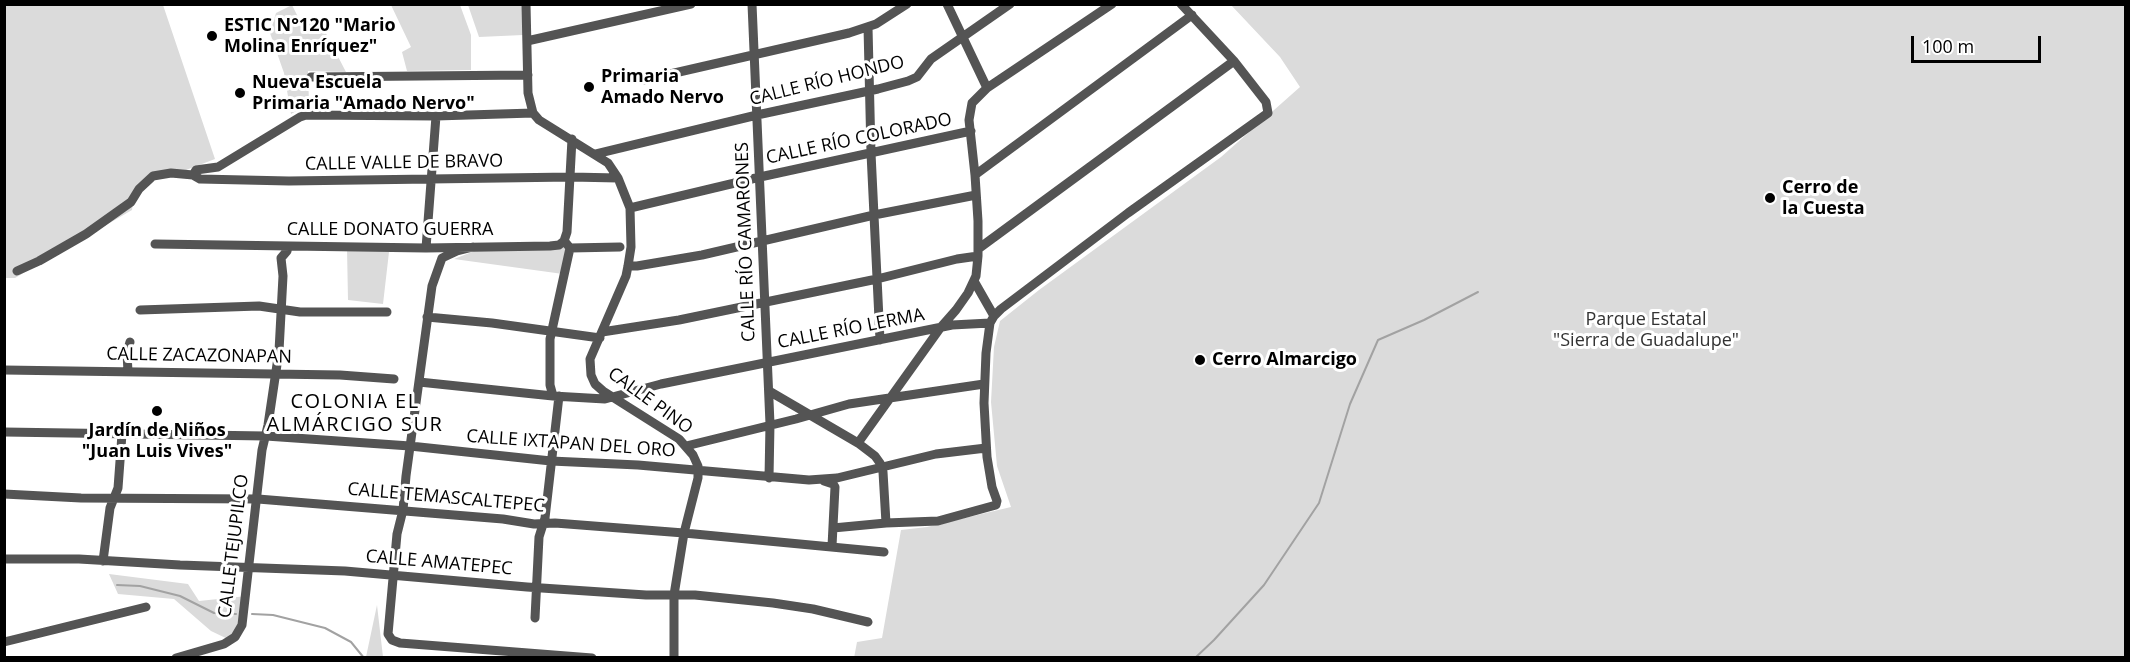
<!DOCTYPE html>
<html>
<head>
<meta charset="utf-8">
<style>
  body { margin:0 }
  #map { position:relative; width:2130px; height:662px; overflow:hidden; background:#fff; font-family:"Open Sans",sans-serif }
  canvas { display:block }
  .frame { position:absolute; inset:0; border:6px solid #000; pointer-events:none }
  .scale { position:absolute; left:1911px; top:36px; width:130px; height:27px; box-sizing:border-box; border:3px solid #000; border-top:0; padding-left:8px; font-size:18px; line-height:21px; white-space:nowrap; color:#000; -webkit-text-stroke:4px #fff; paint-order:stroke }
</style>
</head>
<body>
<div id="map">
<canvas width="2130" height="662"></canvas>
<div class="frame"></div>
<div class="scale">100 m</div>
</div>
<script>
const c = document.querySelector('canvas').getContext('2d');
c.lineJoin = 'round';
function paint(path, color) { c.fillStyle = color; c.fill(path, 'evenodd'); }
const toPath = rows => new Path2D(rows.map(r => 'M' + r).join(''));
function strokePath(path, color, width, dash) { c.strokeStyle = color; c.lineWidth = width; c.lineCap = dash ? 'butt' : 'round'; c.setLineDash(dash || []); c.stroke(path); }
function label(font, color, halo, rows, align = 'center') {
  c.font = font + ' "Open Sans",sans-serif'; c.lineWidth = 6; c.setLineDash([]); c.textBaseline = 'middle'; c.strokeStyle = halo; c.fillStyle = color; for (const [text, x, y, turn = 0] of rows) {
    c.save(); c.translate(x, y); c.rotate((+turn || 0) * Math.PI / 180); c.textAlign = isNaN(turn) ? turn : align; if (halo) c.strokeText(text, 0, 0); c.fillText(text, 0, 0); c.restore();
  }
}
const green = toPath([
  [5,5,163,5,215,159,178,173,154,173,134,196,132,210,15,278,5,278],
  [292,5,301,23,317,16,346,72,308,71,309,104,291,114,284,73,270,33,276,13],
  [391,5,460,5,471,35,471,70,407,71,402,52,411,47],
  [468,5,522,5,523,35,479,37],
  [1231,5,2125,5,2125,657,854,658,857,642,882,638,901,530,927,527,1011,507,997,466,991,402,994,347,1000,321,1039,290,1221,157,1300,87,1280,57],
  [573,245,563,274,454,259,482,248],
  [347,248,389,252,383,304,348,300],
  [109,574,188,584,199,601,247,596,240,623,232,641,211,631,174,599,118,594],
  [377,605,383,657,366,657]
]);
const stream = toPath([
  [117,585,140,586,180,596,214,613,236,614],
  [252,614,273,615,325,628,351,642,364,658],
  [1195,658,1214,640,1264,585,1319,503,1350,404,1378,340,1424,320,1478,292]
]);
const minor = toPath([
  [526,4,528,93,533,113,539,120,608,163,618,178,630,208,631,247,628,266,626,276,590,359,591,375,595,384,603,391,679,439,693,455,698,466,698,478,684,533,674,595,674,658],
  [752,4,770,424,769,478],
  [947,4,987,88],
  [868,27,871,153,880,340],
  [527,41,691,4],
  [311,77,528,75],
  [644,80,849,33,876,24,907,4],
  [595,154,757,115,878,89,908,81,917,77,931,59,1010,4],
  [193,175,200,179,289,181,571,177,618,178],
  [975,175,1192,15],
  [630,208,760,177,971,131],
  [564,241,567,232,572,139],
  [566,243,570,248,620,247],
  [155,244,426,248,550,246,559,245,564,241],
  [473,247,457,251,442,258,432,286,406,476,403,510,397,534,388,634,392,640,400,643,592,658],
  [426,248,436,116],
  [978,249,1234,61],
  [628,266,637,266,702,255,874,215,976,195],
  [17,271,39,261,86,234,131,202,139,189,153,176,171,173,193,175,196,170,218,167,300,117,306,115,436,116,533,113],
  [974,281,994,316],
  [140,310,259,306,300,312,387,312],
  [427,317,492,323,600,338],
  [602,332,679,320,877,279,957,259,978,256],
  [4,370,340,375,394,379],
  [128,372,127,353,130,342],
  [419,382,553,396,605,399,661,384,952,325,990,323],
  [769,391,858,443,875,456,880,463,883,472,886,523],
  [553,396,550,385,550,339,570,248],
  [4,432,266,436,410,446,551,461,638,465,809,480,837,478,936,454,986,448],
  [858,443,941,327,956,310,968,293,976,276,978,256,978,221,975,175,969,120,972,103,987,88,1112,4],
  [686,446,796,419,849,404,984,384],
  [824,481,833,484,835,487,832,546],
  [4,494,81,498,258,499,503,519,534,524,555,523,684,533,884,552],
  [833,528,886,523,938,521,996,505,997,501,992,487,987,457,984,403,986,353,990,323,994,316,1001,309,1128,213,1268,113,1266,102,1234,61,1181,4],
  [4,559,79,559,180,565,345,571,527,587,646,595,695,595,773,603,813,609,868,622],
  [103,561,110,508,118,488,122,434],
  [535,618,539,537,545,518,559,396],
  [4,642,146,607],
  [176,658,224,644,235,637,242,625,262,450,268,425,279,351,283,276,281,258,287,251,288,246]
]);
const markers = [
  [212,36,6,"#000"],
  [589,87,6,"#000"],
  [240,93,6,"#000"],
  [1770,198,6,"#000"],
  [1200,360,6,"#000"],
  [157,411,6,"#000"]
];
const poiNames = [
  ["ESTIC N°120 \"Mario",224,26],
  ["Molina Enríquez\"",224,47],
  ["Primaria",601,77],
  ["Amado Nervo",601,98],
  ["Nueva Escuela",252,83],
  ["Primaria \"Amado Nervo\"",252,104],
  ["Cerro de",1782,188],
  ["la Cuesta",1782,209],
  ["Cerro Almarcigo",1212,360],
  ["Jardín de Niños",157,431,"center"],
  ["\"Juan Luis Vives\"",157,452,"center"]
];
const streetNames = [
  ["CALLE RÍO HONDO",827,81,-14],
  ["CALLE RÍO COLORADO",859,139,-12],
  ["CALLE VALLE DE BRAVO",404,163,-1],
  ["CALLE DONATO GUERRA",390,230],
  ["CALLE RÍO CAMARONES",746,242,-92],
  ["CALLE RÍO LERMA",851,329,-11],
  ["CALLE ZACAZONAPAN",199,356,1],
  ["CALLE PINO",650,401,36],
  ["CALLE IXTAPAN DEL ORO",571,444,4],
  ["CALLE TEMASCALTEPEC",446,498,5],
  ["CALLE TEJUPILCO",234,546,-83],
  ["CALLE AMATEPEC",439,563,5]
];
const parkNames = [
  ["Parque Estatal",1646,320],
  ["\"Sierra de Guadalupe\"",1646,341]
];
const neighbourhoodNames = [
  ["COLONIA EL",355,402],
  ["ALMÁRCIGO SUR",355,425]
];
paint(green, '#dbdbdb');
strokePath(stream, '#a2a2a2', 2);
strokePath(minor, '#545454', 9);
for (const [x, y, r, color] of markers) { const dot = new Path2D(); dot.arc(x, y, r, 0, 2 * Math.PI); c.fillStyle = color; c.fill(dot); strokePath(dot, '#fff', 2); }
label('bold 18px', '#000', '#fff', poiNames, 'left');
label('18px', '#000', '#fff', streetNames);
label('18px', '#323232', '#fff', parkNames);
c.letterSpacing = '1.5px';
label('20px', '#000', '#fff', neighbourhoodNames);
c.letterSpacing = '0px';
</script>
</body>
</html>
